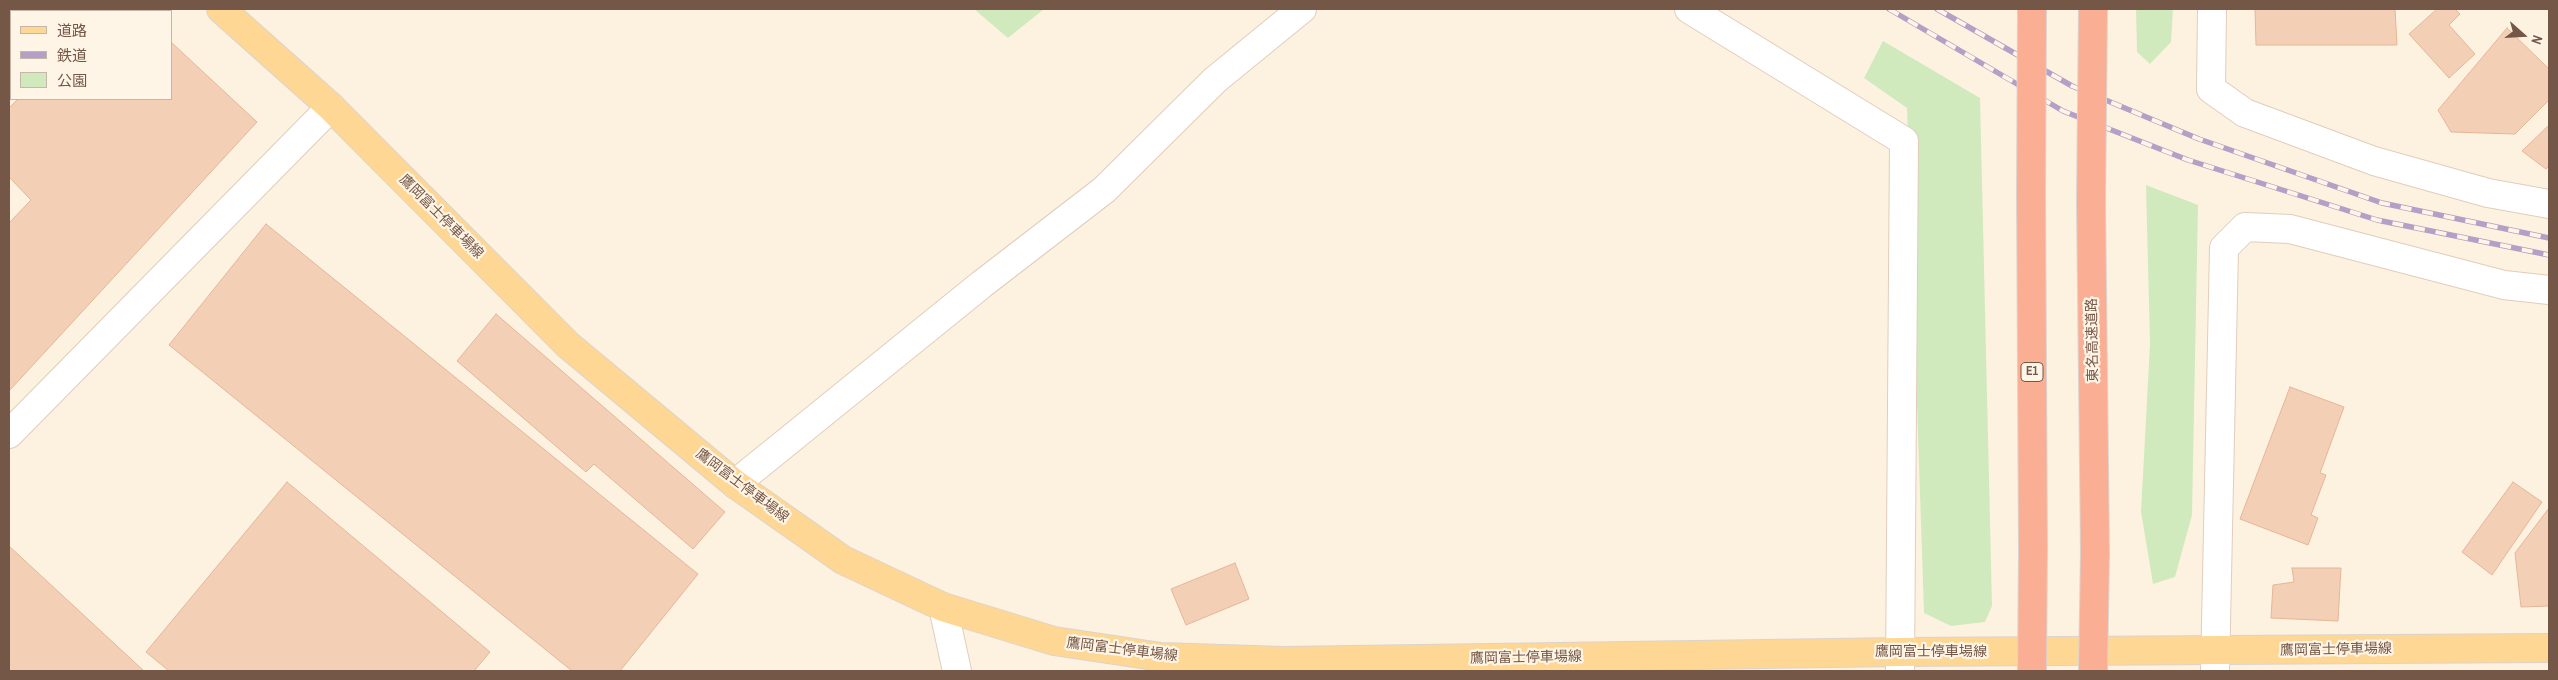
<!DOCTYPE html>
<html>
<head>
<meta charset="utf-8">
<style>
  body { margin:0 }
  #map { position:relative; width:2558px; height:680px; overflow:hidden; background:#fdf2e0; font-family:"Archivo Narrow","Noto Sans JP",sans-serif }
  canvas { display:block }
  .frame { position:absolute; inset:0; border:10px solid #745746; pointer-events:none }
  .legend { position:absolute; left:10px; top:10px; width:162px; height:90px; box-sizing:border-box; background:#fff5e7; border:1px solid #c7b6a7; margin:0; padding:6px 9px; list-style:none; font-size:15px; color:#745746 }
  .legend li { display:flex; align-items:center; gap:10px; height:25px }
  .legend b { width:25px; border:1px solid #c7b6a7 }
  .north { position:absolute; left:2498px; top:10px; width:50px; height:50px; -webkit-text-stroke:4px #fff5e7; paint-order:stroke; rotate:109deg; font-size:14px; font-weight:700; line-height:20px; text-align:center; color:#745746 }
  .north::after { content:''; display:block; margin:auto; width:18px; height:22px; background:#745746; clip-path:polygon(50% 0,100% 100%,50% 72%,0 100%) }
</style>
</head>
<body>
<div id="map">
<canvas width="2558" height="680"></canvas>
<div class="frame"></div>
<ul class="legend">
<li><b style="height:6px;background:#fed795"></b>道路</li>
<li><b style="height:6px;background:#b49fc6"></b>鉄道</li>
<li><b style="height:14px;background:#d0eabe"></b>公園</li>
</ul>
<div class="north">N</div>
</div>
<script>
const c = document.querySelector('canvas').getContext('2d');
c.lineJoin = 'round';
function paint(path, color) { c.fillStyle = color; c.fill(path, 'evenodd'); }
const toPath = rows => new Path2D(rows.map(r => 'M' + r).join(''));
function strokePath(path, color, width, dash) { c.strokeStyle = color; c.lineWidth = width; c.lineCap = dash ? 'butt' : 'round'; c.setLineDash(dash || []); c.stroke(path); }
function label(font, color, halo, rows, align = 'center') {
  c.font = font + ' "Archivo Narrow","Noto Sans JP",sans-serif'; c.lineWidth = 4.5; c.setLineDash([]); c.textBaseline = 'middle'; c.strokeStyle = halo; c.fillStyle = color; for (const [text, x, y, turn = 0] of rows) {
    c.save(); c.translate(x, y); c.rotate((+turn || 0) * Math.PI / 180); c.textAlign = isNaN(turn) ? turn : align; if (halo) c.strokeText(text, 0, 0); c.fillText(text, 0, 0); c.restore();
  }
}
const green = toPath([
  [974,9,1044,9,1008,38],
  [2136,9,2173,9,2171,42,2150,64,2137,52],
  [1883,41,1980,98,1992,606,1985,622,1951,626,1924,613,1907,108,1864,78],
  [2146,185,2198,205,2192,515,2175,577,2153,584,2141,512,2150,344]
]);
const building = toPath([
  [69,9,136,9,139,11,66,11,69,9],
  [2255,9,2395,9,2397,45,2256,45,2255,9],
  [2437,9,2455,9,2460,14,2449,25,2475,54,2449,78,2409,34,2437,9],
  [2507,28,2549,69,2549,100,2515,134,2451,132,2438,110,2507,28],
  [171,42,257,122,9,391,9,223,31,200,9,177,9,108,18,99,171,99,171,42],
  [2549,125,2549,166,2546,169,2522,151,2549,125],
  [266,224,698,574,620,671,572,671,169,345,266,224],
  [496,314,725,512,693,549,594,464,586,472,457,361,496,314],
  [2290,387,2344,407,2320,473,2326,475,2311,515,2318,518,2308,545,2240,519,2290,387],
  [287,482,490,652,474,671,169,671,146,652,287,482],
  [2513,482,2542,502,2492,575,2462,552,2513,482],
  [2549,508,2549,606,2521,607,2515,553,2549,508],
  [9,546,144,671,9,671,9,546],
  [1235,563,1249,599,1186,625,1171,589,1235,563],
  [2292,568,2341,568,2338,621,2271,618,2273,585,2294,582,2292,568]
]);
const minor = toPath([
  [1689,9,1904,141,1900,671],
  [2212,9,2211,89,2245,113,2374,161,2488,193,2549,204],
  [9,434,331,107],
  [735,484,982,284,1104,190,1215,80,1302,9],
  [943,607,957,671],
  [2215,671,2224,248,2245,227,2290,229,2504,285,2549,290]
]);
const major = toPath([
  [221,9,331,107,568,345,735,484,843,560,943,607,1054,641,1161,657,1284,661,1900,652,2549,648]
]);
const highway = toPath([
  [2031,194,2033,550],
  [2091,202,2095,553]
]);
const rail = toPath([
  [1889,9,2063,111,2188,160,2377,220,2549,255],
  [1937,9,2072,86,2199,139,2382,203,2549,238]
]);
const highwayBridge = toPath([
  [2031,194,2032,9],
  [2091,202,2093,9],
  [2032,671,2033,550],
  [2093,671,2095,553]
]);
const shields = [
  [2032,372,22]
];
const shieldNames = [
  ["E1",2032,372]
];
const streetNames = [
  ["鷹岡富士停車場線",441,217,45],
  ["東名高速道路",2093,340,-91],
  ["鷹岡富士停車場線",742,486,37],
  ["鷹岡富士停車場線",1122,650,7],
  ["鷹岡富士停車場線",2336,650,-1],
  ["鷹岡富士停車場線",1931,652],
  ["鷹岡富士停車場線",1526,658,-1]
];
paint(green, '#d0eabe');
paint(building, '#f3cfb6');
strokePath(building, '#e6b596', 1);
strokePath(minor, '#e1cdbc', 30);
strokePath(major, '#dbd3cf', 30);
strokePath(highway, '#dbd3cf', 30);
strokePath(minor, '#fff', 28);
strokePath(major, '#fed795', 28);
strokePath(highway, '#faaf94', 28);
strokePath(rail, '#b49fc6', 5.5);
strokePath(rail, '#fff5e7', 4, [11]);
strokePath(highwayBridge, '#dbd3cf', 30, []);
strokePath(highwayBridge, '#faaf94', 28);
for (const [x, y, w] of shields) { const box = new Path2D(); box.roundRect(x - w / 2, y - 9.5, w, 19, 4); c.fillStyle = '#fff5e7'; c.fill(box); strokePath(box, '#745746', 1); }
label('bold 12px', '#745746', null, shieldNames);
label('14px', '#745746', '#fff5e7', streetNames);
</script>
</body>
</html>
